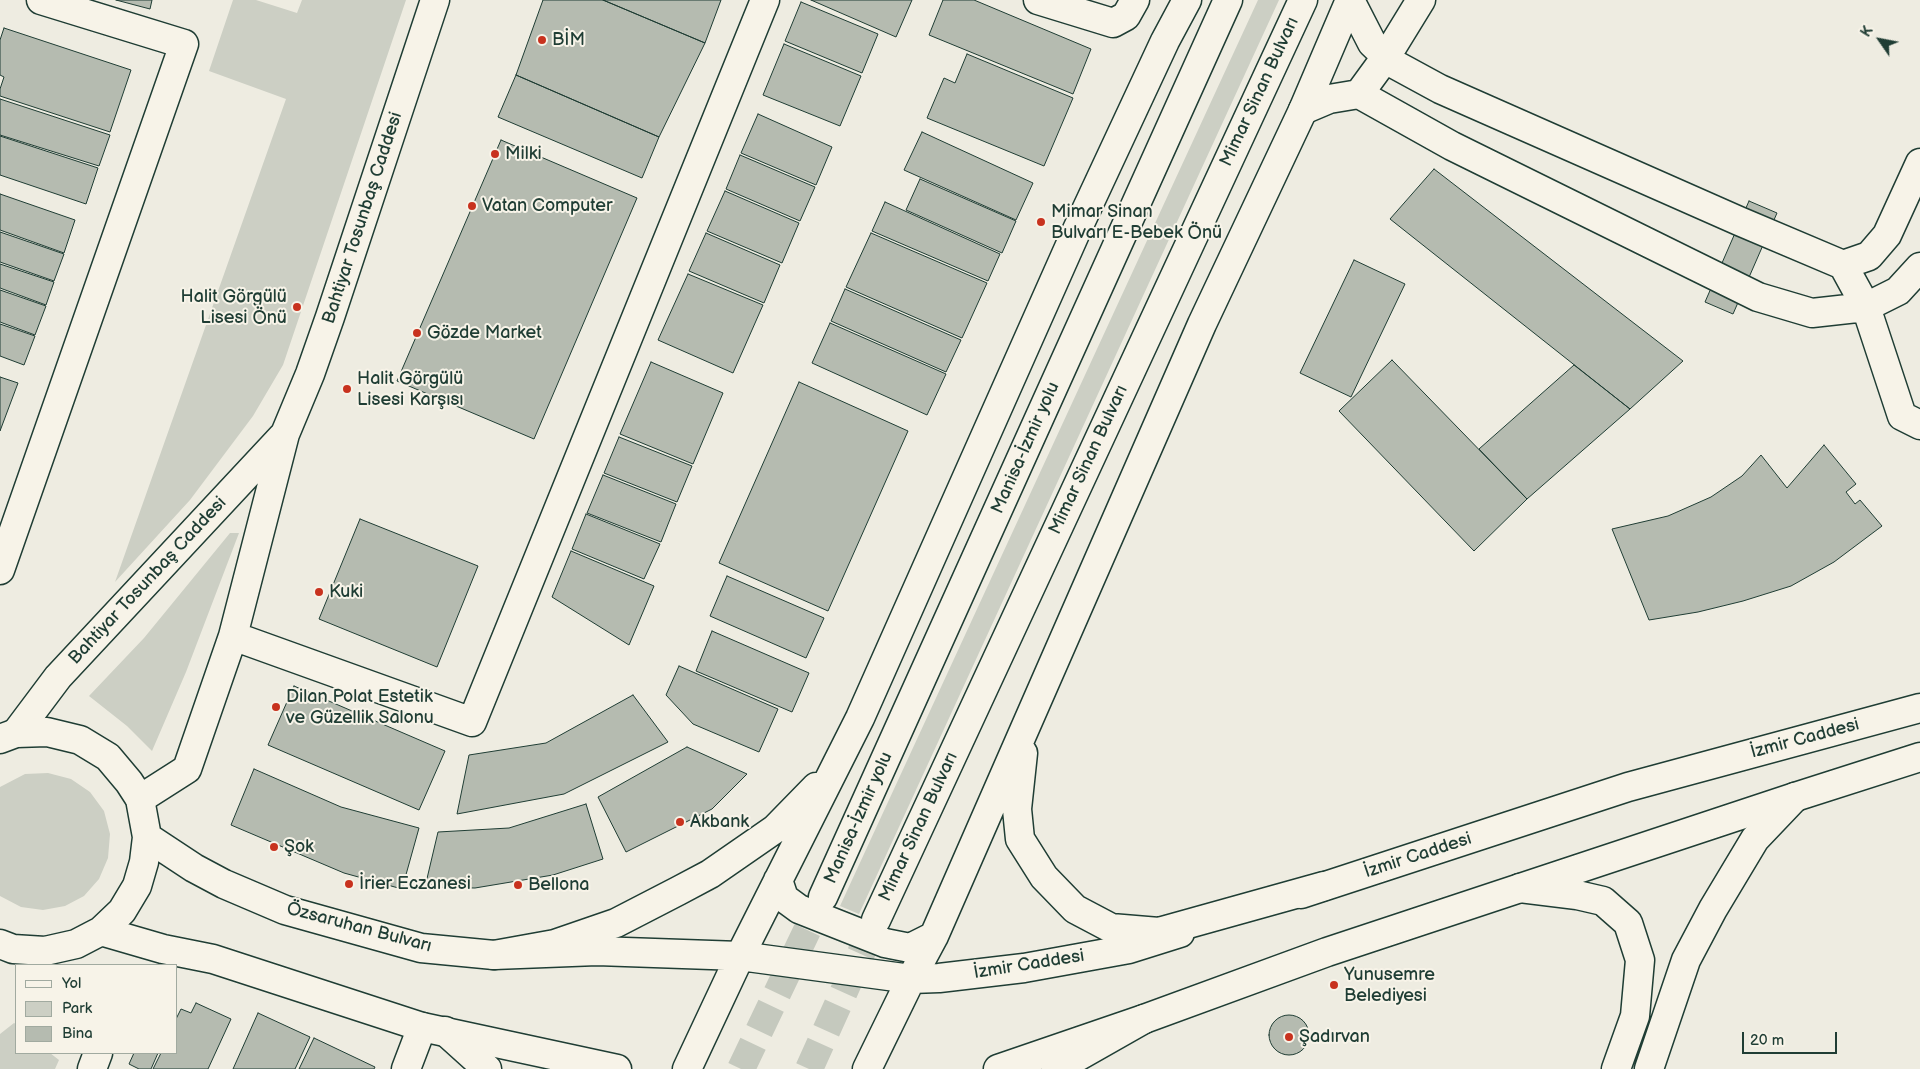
<!DOCTYPE html>
<html>
<head>
<meta charset="utf-8">
<style>
  body { margin:0 }
  #map { position:relative; width:1920px; height:1069px; overflow:hidden; background:#eeece1; font-family:"Balsamiq Sans",sans-serif }
  canvas { display:block }
  .legend { position:absolute; left:15px; top:964px; width:162px; height:90px; box-sizing:border-box; background:#f7f3e8; border:1px solid #a1aaa0; margin:0; padding:6px 9px; list-style:none; font-size:15px; color:#1f3d34 }
  .legend li { display:flex; align-items:center; gap:10px; height:25px }
  .legend b { width:25px; border:1px solid #a1aaa0 }
  .north { position:absolute; left:1855px; top:15px; width:50px; height:50px; -webkit-text-stroke:4px #f7f3e8; paint-order:stroke; rotate:303deg; font-size:14px; font-weight:700; line-height:20px; text-align:center; color:#1f3d34 }
  .north::after { content:''; display:block; margin:auto; width:18px; height:22px; background:#1f3d34; clip-path:polygon(50% 0,100% 100%,50% 72%,0 100%) }
  .scale { position:absolute; left:1742px; top:1032px; width:95px; height:22px; box-sizing:border-box; border:2px solid #1f3d34; border-top:0; padding-left:6px; font-size:15px; line-height:18px; white-space:nowrap; color:#1f3d34; -webkit-text-stroke:4px #f7f3e8; paint-order:stroke }
</style>
</head>
<body>
<div id="map">
<canvas width="1920" height="1069"></canvas>
<ul class="legend">
<li><b style="height:6px;background:#f7f3e8"></b>Yol</li>
<li><b style="height:14px;background:#cccfc4"></b>Park</li>
<li><b style="height:14px;background:#b5bbb0"></b>Bina</li>
</ul>
<div class="north">K</div>
<div class="scale">20 m</div>
</div>
<script>
const c = document.querySelector('canvas').getContext('2d');
c.lineJoin = 'round';
function paint(path, color) { c.fillStyle = color; c.fill(path, 'evenodd'); }
const toPath = rows => new Path2D(rows.map(r => 'M' + r).join(''));
function strokePath(path, color, width, dash) { c.strokeStyle = color; c.lineWidth = width; c.lineCap = dash ? 'butt' : 'round'; c.setLineDash(dash || []); c.stroke(path); }
function label(font, color, halo, rows, align = 'center') {
  c.font = font + ' "Balsamiq Sans",sans-serif'; c.lineWidth = 4; c.setLineDash([]); c.textBaseline = 'middle'; c.strokeStyle = halo; c.fillStyle = color; for (const [text, x, y, turn = 0] of rows) {
    c.save(); c.translate(x, y); c.rotate((+turn || 0) * Math.PI / 180); c.textAlign = isNaN(turn) ? turn : align; if (halo) c.strokeText(text, 0, 0); c.fillText(text, 0, 0); c.restore();
  }
}
const green = toPath([
  [233,0,256,0,297,13,302,0,406,0,283,365,253,416,190,500,115,582,286,99,209,71],
  [1258,0,1279,0,859,914,840,906],
  [230,533,239,533,186,672,152,751,127,726,89,696,144,638],
  [48,773,71,779,90,792,104,811,110,834,108,858,99,879,84,896,65,906,43,910,21,907,0,896,0,787,25,774],
  [14,1023,16,1024,16,1053,50,1053,59,1060,55,1069,0,1069,0,1034]
]);
const building = toPath([
  [116,0,152,0,150,9,116,0],
  [543,0,603,0,705,43,659,137,516,75,543,0],
  [603,0,721,0,705,43,603,0],
  [811,0,912,0,896,37,811,0],
  [943,0,974,0,1091,49,1073,94,929,35,943,0],
  [801,2,878,34,862,73,785,41,801,2],
  [4,28,131,70,110,132,0,96,0,89,4,77,0,75,0,40,4,28],
  [784,44,861,76,840,126,763,95,784,44],
  [967,54,1073,98,1044,166,927,118,944,78,955,83,967,54],
  [516,75,659,137,642,178,498,117,516,75],
  [0,99,110,135,99,166,0,135,0,99],
  [758,114,832,147,816,185,741,153,758,114],
  [922,132,1033,183,1016,220,904,170,922,132],
  [0,136,98,168,86,204,0,175,0,136],
  [501,140,637,198,534,439,397,381,501,140],
  [740,155,815,187,800,221,726,189,740,155],
  [1434,169,1683,361,1630,409,1390,219,1434,169],
  [920,179,1016,221,1002,253,906,210,920,179],
  [725,191,799,223,782,263,707,231,725,191],
  [0,194,75,220,64,253,0,230,0,194],
  [1749,201,1777,213,1733,314,1705,302,1749,201],
  [885,202,1000,254,988,281,872,231,885,202],
  [0,232,64,254,54,281,0,262,0,232],
  [706,233,780,265,764,303,689,271,706,233],
  [871,233,987,283,962,338,846,287,871,233],
  [1354,260,1405,284,1351,397,1300,373,1354,260],
  [0,264,54,282,46,305,0,288,0,264],
  [688,274,763,305,733,373,658,340,688,274],
  [845,289,961,340,946,372,831,321,845,289],
  [0,290,46,306,35,335,0,322,0,290],
  [830,323,946,374,927,415,812,363,830,323],
  [0,324,35,336,24,365,0,356,0,324],
  [1392,360,1527,499,1474,551,1339,411,1392,360],
  [651,362,723,393,693,464,620,434,651,362],
  [1574,365,1630,409,1527,499,1479,449,1574,365],
  [0,377,18,383,0,431,0,377],
  [799,382,908,431,828,611,719,563,799,382],
  [619,437,692,466,677,502,604,473,619,437],
  [1824,445,1856,484,1846,492,1855,504,1860,500,1882,526,1834,562,1791,586,1743,601,1698,612,1649,620,1612,529,1668,516,1711,497,1742,476,1761,455,1787,488,1824,445],
  [603,475,676,504,661,542,587,513,603,475],
  [586,514,660,544,644,579,572,549,586,514],
  [360,519,478,566,437,667,319,619,360,519],
  [571,551,654,586,629,645,552,597,571,551],
  [727,576,824,618,806,658,710,616,727,576],
  [712,631,809,673,792,712,696,671,712,631],
  [679,666,778,709,759,752,693,724,666,695,679,666],
  [294,686,445,751,419,810,268,745,294,686],
  [633,695,668,742,564,794,457,814,469,755,546,743,633,695],
  [687,747,747,774,712,809,626,852,598,797,687,747],
  [254,769,341,807,419,828,402,889,344,873,231,825,254,769],
  [586,804,603,859,553,875,475,888,425,887,438,832,509,828,586,804],
  [196,1003,231,1019,208,1069,153,1069,161,1053,176,1053,176,1019,181,1009,191,1013,196,1003],
  [258,1013,310,1037,295,1069,233,1069,258,1013],
  '1269 1035a20 20 0 1 1 40 0a20 20 0 1 1-40 0Z',
  [314,1038,375,1067,374,1069,299,1069,314,1038],
  [134,1053,158,1053,151,1069,139,1069,129,1064,134,1053]
]);
const highwayTunnel = toPath([
  [741,1069,823,897],
  [809,1069,876,920]
]);
const minor = toPath([
  [1038,0,1113,23,1126,16,1135,0],
  [1350,0,1372,43,1394,64,1440,89,1739,221,1843,265,1869,256,1887,235,1920,163],
  [1359,94,1386,57,1421,0],
  [1303,110,1329,99,1359,94,1452,146,1758,297,1812,313,1866,307,1898,291,1920,267],
  [1843,265,1866,307,1902,416,1920,425],
  [0,570,184,44,41,0],
  [233,636,472,722,765,0],
  [16,733,58,677,282,437],
  [140,799,187,769,233,636,285,434,310,374,330,317,435,0],
  [1520,888,1577,895,1603,901,1628,923,1640,960,1635,1016,1616,1069],
  [92,1069,98,1053],
  [406,1069,422,1027],
  [1649,1069,1686,960,1713,909,1755,839,1795,797]
]);
const major = toPath([
  [0,739,16,733,47,732,80,740,108,757,129,782,140,799,147,837,144,862,137,886,122,911,101,931,76,944,45,951,13,949,0,944],
  [147,837,194,868,224,884,285,910,421,948,494,955,597,951,740,956,911,979,939,978,1024,968,1129,949,1180,933],
  [1301,894,1628,787,1920,708],
  [101,931,163,949,213,959,422,1027,617,1069],
  [687,1069,740,956],
  [867,1069,911,979],
  [998,1069,1144,1019,1327,952,1795,797,1920,757]
]);
const highway = toPath([
  [1023,753,1017,809,1020,839,1044,877,1075,909,1111,928,1159,932,1324,886],
  [778,880,784,898,799,909,885,943,910,948,934,936],
  [823,897,1228,0],
  [876,920,1303,0],
  [494,955,555,944,616,923,678,891,710,874,775,829,816,787],
  [740,956,860,718,1075,234,1165,41,1187,0],
  [911,979,934,936,1202,324,1303,110,1350,0],
  [445,1031,487,1069],
  [1056,1069,1144,1019]
]);
const markers = [
  [542,40,5,"#c8321e"],
  [495,154,5,"#c8321e"],
  [472,206,5,"#c8321e"],
  [1041,222,5,"#c8321e"],
  [297,307,5,"#c8321e"],
  [417,333,5,"#c8321e"],
  [347,389,5,"#c8321e"],
  [319,592,5,"#c8321e"],
  [276,707,5,"#c8321e"],
  [680,822,5,"#c8321e"],
  [274,847,5,"#c8321e"],
  [349,884,5,"#c8321e"],
  [518,885,5,"#c8321e"],
  [1334,985,5,"#c8321e"],
  [1289,1037,5,"#c8321e"]
];
const poiNames = [
  ["BİM",552,40],
  ["Milki",505,154],
  ["Vatan Computer",482,206],
  ["Mimar Sinan",1051,212],
  ["Bulvarı E-Bebek Önü",1051,233],
  ["Halit Görgülü",287,297,"right"],
  ["Lisesi Önü",287,318,"right"],
  ["Gözde Market",427,333],
  ["Halit Görgülü",357,379],
  ["Lisesi Karşısı",357,400],
  ["Kuki",329,592],
  ["Dilan Polat Estetik",286,697],
  ["ve Güzellik Salonu",286,718],
  ["Akbank",690,822],
  ["Şok",284,847],
  ["İrier Eczanesi",359,884],
  ["Bellona",528,885],
  ["Yunusemre",1344,975],
  ["Belediyesi",1344,996],
  ["Şadırvan",1299,1037]
];
const streetNames = [
  ["Mimar Sinan Bulvarı",1260,92,-65],
  ["Bahtiyar Tosunbaş Caddesi",363,218,-72],
  ["Manisa-İzmir yolu",1026,448,-66],
  ["Mimar Sinan Bulvarı",1089,460,-65],
  ["Bahtiyar Tosunbaş Caddesi",148,581,-47],
  ["İzmir Caddesi",1805,739,-15],
  ["Manisa-İzmir yolu",859,818,-66],
  ["Mimar Sinan Bulvarı",919,827,-65],
  ["İzmir Caddesi",1418,856,-18],
  ["Özsaruhan Bulvarı",359,928,15],
  ["İzmir Caddesi",1029,965,-9]
];
paint(green, '#cccfc4');
paint(building, '#b5bbb0');
strokePath(building, '#1f3d34', 1);
strokePath(highwayTunnel, '#c5c9be', 28, [28, 14]);
strokePath(minor, '#1f3d34', 31);
strokePath(major, '#1f3d34', 31);
strokePath(highway, '#1f3d34', 31);
strokePath(minor, '#f7f3e8', 28);
strokePath(major, '#f7f3e8', 28);
strokePath(highway, '#f7f3e8', 28);
for (const [x, y, r, color] of markers) { const dot = new Path2D(); dot.arc(x, y, r, 0, 2 * Math.PI); c.fillStyle = color; c.fill(dot); strokePath(dot, '#f7f3e8', 2); }
label('18px', '#1f3d34', '#f7f3e8', poiNames, 'left');
label('18px', '#1f3d34', '#f7f3e8', streetNames);
</script>
</body>
</html>
